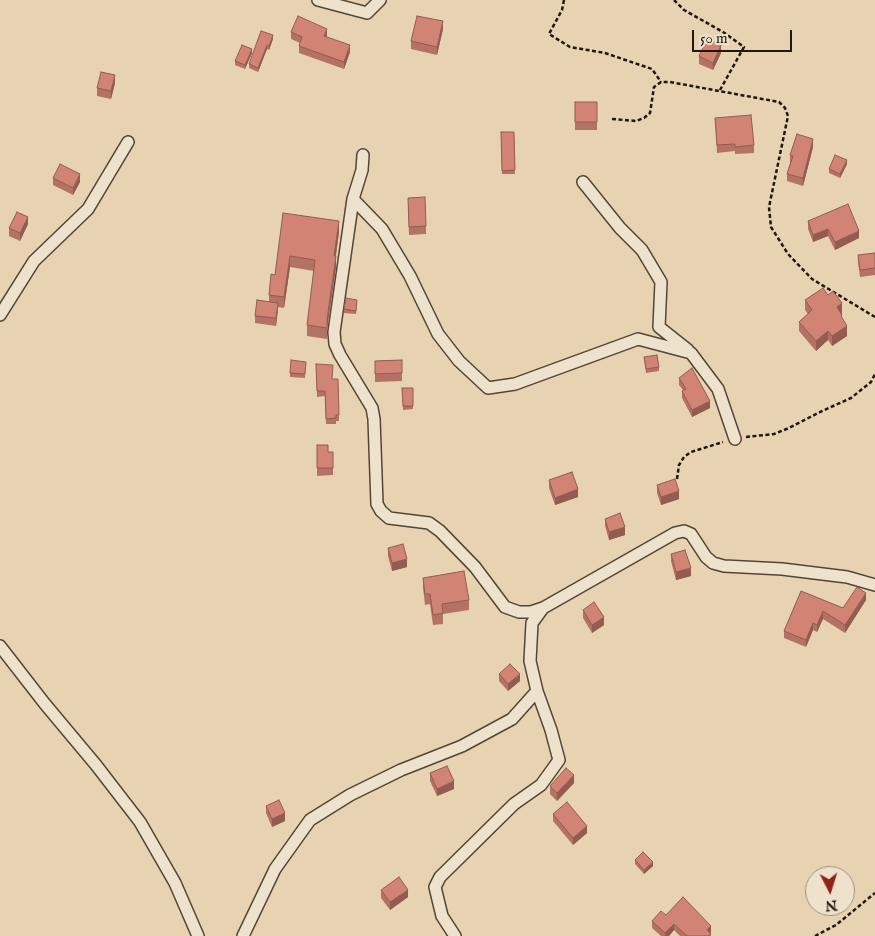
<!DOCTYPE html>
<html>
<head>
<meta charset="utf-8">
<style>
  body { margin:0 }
  #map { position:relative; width:875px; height:936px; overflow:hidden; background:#e7d3b1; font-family:"IM FELL English",serif }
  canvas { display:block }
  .north { position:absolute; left:805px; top:866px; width:50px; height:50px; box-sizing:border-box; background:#efe2cc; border:1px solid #9d9180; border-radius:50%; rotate:175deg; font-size:14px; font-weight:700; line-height:20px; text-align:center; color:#22170e }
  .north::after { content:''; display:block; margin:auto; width:18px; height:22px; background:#8f2418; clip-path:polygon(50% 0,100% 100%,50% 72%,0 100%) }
  .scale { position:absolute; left:692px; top:30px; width:100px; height:22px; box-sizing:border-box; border:2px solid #22170e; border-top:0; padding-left:6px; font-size:15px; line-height:18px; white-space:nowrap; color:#22170e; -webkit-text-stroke:4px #efe2cc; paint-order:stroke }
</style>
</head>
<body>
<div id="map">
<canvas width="875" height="936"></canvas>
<div class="north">N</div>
<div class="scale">50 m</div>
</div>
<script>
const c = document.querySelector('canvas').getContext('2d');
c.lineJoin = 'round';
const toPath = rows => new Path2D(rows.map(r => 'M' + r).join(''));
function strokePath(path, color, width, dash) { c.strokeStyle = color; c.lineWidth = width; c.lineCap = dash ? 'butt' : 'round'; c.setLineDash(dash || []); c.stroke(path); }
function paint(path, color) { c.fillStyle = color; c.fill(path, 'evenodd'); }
const path = toPath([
  [564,0,562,10,549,34,570,47,605,53,652,69,661,82],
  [674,0,684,10,723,32,744,47,720,90],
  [612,119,636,121,644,118,650,113,654,87,661,82,670,82,779,102,785,108,788,116,769,207,771,227,788,254,812,279,875,317],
  [746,437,774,434,789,428,820,412,851,398,871,382,875,374],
  [677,479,679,465,684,457,691,452,723,442],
  [815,936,836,925,875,893]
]);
const street = toPath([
  [318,0,367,13,380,0],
  [363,155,362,170,353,199,382,229,410,276,438,334,459,361,488,388,515,384,638,339,691,353,718,389,735,439],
  [583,182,620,228,642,250,661,282,659,327,688,350],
  [353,199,334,332,335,344,340,355,372,408,374,419,377,504,381,511,389,518,429,523,440,531,475,567,505,607,519,612,531,612,543,608,675,533,684,531,691,534,706,557,713,563,724,566,782,569,847,577,875,585],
  [0,315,34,261,88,209,128,142],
  [0,646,45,704,96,765,140,822,175,883,198,936],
  [243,936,275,869,310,820,350,795,401,770,462,746,512,719,537,691,530,661,532,623,543,608],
  [455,936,442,916,435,887,440,877,514,804,541,785,559,760,551,730,537,691]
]);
const wall = toPath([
  [443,29,437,55,411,49,411,41],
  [291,32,327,36,327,37,350,52,344,69,299,53,299,46,300,43,291,39],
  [273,39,269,50,267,49,258,72,249,68,249,64],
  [252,53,245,69,235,65,235,61],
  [721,53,713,70,699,64,699,56],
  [115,83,111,99,97,96,97,88],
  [575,102,597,102,597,130,575,130],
  [715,118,754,145,754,153,735,154,735,151,717,153],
  [501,132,514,132,515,174,502,174],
  [813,147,803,186,787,181,787,174,790,163,790,155],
  [847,164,840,178,829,173,829,169],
  [53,178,80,182,73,195,53,185],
  [408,206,426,226,426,234,409,235],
  [283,213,339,232,336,256,336,267,327,328,327,339,307,336,307,325,314,271,290,267,284,308,278,307,276,326,255,323,255,316,269,302,269,295,275,275],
  [808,221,859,238,835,250,828,236,813,242,808,229],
  [28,224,20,241,9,236,9,228],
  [875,253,875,275,860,277,858,262,858,255],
  [805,300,842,313,842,319,847,336,832,346,828,340,816,351,799,331,799,322,808,314,805,310],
  [357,304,356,314,344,313,344,309],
  [644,357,659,367,659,371,646,373],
  [402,360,402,381,375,382,375,361],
  [306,362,305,378,290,377,290,373],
  [316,364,332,379,338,379,339,421,336,421,336,424,326,424,325,396,317,397],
  [679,378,710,408,692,417,682,398,682,391,683,390,679,385],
  [402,388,413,388,413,409,403,410],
  [317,445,328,452,333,452,333,475,317,476],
  [549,480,578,497,555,505,549,488],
  [657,485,679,499,661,505,657,493],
  [605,519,625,535,609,540,605,526],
  [388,548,407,567,392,571,388,556],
  [671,554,691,576,676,580,671,561],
  [423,578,469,600,469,610,443,614,443,624,433,625,430,604,425,605,423,588],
  [801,591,843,608,866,600,845,633,823,619,817,632,813,630,806,647,784,638,784,631],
  [583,610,604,625,592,633,583,618],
  [499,674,520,681,508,691,499,681],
  [430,773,454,789,437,796,430,781],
  [574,783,557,801,550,794,550,786],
  [266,806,285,821,272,827,266,813],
  [553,814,587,833,573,845,553,821],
  [635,860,653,866,644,874,635,864],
  [381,890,408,897,390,910,381,898],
  [666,915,711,932,710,933,711,936,680,936,674,930,669,936,661,936,652,928,652,921]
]);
const shadedWall = toPath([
  [443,21,443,29,437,55,437,47],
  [327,29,327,36,324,43,324,36],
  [273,35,273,39,269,50,269,46],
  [267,45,267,49,258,72,258,68],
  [350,45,350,52,344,69,344,62],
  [721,45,721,53,713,70,713,63],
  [252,49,252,53,245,69,245,65],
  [115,75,115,83,111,99,111,91],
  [813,139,813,147,803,186,803,178],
  [847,160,847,164,840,178,840,174],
  [80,174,80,182,73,195,73,188],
  [28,217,28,224,20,241,20,233],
  [339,221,339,232,334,267,334,256],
  [828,229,828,236,813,242,813,235],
  [859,231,859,238,835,250,835,242],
  [290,256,290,267,284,308,284,297],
  [336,256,336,267,327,328,327,320],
  [278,303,278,310,276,326,276,318],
  [842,303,842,313,837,317,837,307],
  [847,326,847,336,832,346,832,336],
  [828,331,828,340,816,351,816,341],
  [710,401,710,408,692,417,692,410],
  [578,489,578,497,555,505,555,498],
  [679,491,679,499,661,505,661,497],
  [625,527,625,535,609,540,609,532],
  [407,559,407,567,392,571,392,563],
  [691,568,691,576,676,580,676,572],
  [866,593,866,600,845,633,845,625],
  [823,611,823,619,817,632,817,625],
  [604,617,604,625,592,633,592,625],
  [813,623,813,630,806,647,806,640],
  [520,674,520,681,508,691,508,684],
  [574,775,574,783,557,801,557,793],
  [454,781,454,789,437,796,437,789],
  [285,813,285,821,272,827,272,819],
  [587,826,587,833,573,845,573,838],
  [653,862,653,866,644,874,644,870],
  [408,890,408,897,390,910,390,902],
  [674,924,674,930,669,936,665,936,665,933],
  [711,926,711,932,708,936,707,930]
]);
const building = toPath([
  [298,16,327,29,324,36,350,45,344,62,299,46,302,37,291,32,298,16],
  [417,16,443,21,437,47,411,41,417,16],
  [261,31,273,35,269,46,267,45,258,68,249,64,261,31],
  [707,39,721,45,713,63,699,56,707,39],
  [242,45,252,49,245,65,235,61,242,45],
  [101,72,115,75,111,91,97,88,101,72],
  [575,102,597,102,597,122,575,122,575,102],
  [751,115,754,145,735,147,735,144,717,145,715,118,751,115],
  [501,132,514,132,515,170,502,171,501,132],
  [797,134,813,139,803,178,787,174,793,156,790,155,797,134],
  [835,155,847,160,840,174,829,169,835,155],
  [60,164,80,174,73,188,53,178,60,164],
  [425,197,426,226,409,227,408,198,425,197],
  [848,204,859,231,835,242,828,229,813,235,808,221,848,204],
  [17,212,28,217,20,233,9,228,17,212],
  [283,213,339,221,334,256,336,256,327,320,327,328,307,325,315,260,290,256,284,297,269,295,271,274,275,275,283,213],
  [875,253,875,268,860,270,858,255,875,253],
  [823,288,828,295,833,291,842,303,837,307,842,315,841,316,847,326,832,336,828,331,816,341,799,322,812,310,805,300,823,288],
  [346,298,357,300,356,311,344,309,346,298],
  [257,300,278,303,276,318,255,316,257,300],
  [657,355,659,367,646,369,644,357,657,355],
  [291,360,306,362,305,374,290,373,291,360],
  [402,360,402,373,375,374,375,361,402,360],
  [316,364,333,365,332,379,338,379,339,415,336,415,336,418,326,419,325,391,317,391,316,364],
  [692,368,710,401,692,410,682,391,686,389,679,378,692,368],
  [402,388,413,388,413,406,403,406,402,388],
  [317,445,328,445,328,452,333,452,333,468,317,468,317,445],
  [572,472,578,489,555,498,549,480,572,472],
  [675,479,679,491,661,497,657,485,675,479],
  [620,513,625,527,609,532,605,519,620,513],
  [403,544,407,559,392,563,388,548,403,544],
  [685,550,691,568,676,572,671,554,685,550],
  [464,571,469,600,442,604,443,613,433,615,430,594,425,594,423,578,464,571],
  [857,587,866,593,845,625,823,611,817,625,813,623,806,640,784,631,801,591,843,608,857,587],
  [594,602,604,617,592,625,583,610,594,602],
  [510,664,520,674,508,684,499,674,510,664],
  [447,766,454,781,437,789,430,773,447,766],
  [566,768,574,775,557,793,550,786,566,768],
  [279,800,285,813,272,819,266,806,279,800],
  [567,802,587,826,573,838,553,814,567,802],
  [643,852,653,862,644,870,635,860,643,852],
  [399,877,408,890,390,902,381,890,399,877],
  [683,897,711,926,707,930,711,934,708,936,687,936,674,924,665,933,652,921,661,911,666,915,683,897]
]);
strokePath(street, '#534637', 14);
strokePath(path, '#22170e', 2.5, [4, 2.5]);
strokePath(street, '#efe2cc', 11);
paint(wall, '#b47264');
paint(shadedWall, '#925c51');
paint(building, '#d18474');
strokePath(building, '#925c51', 1);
</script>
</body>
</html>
